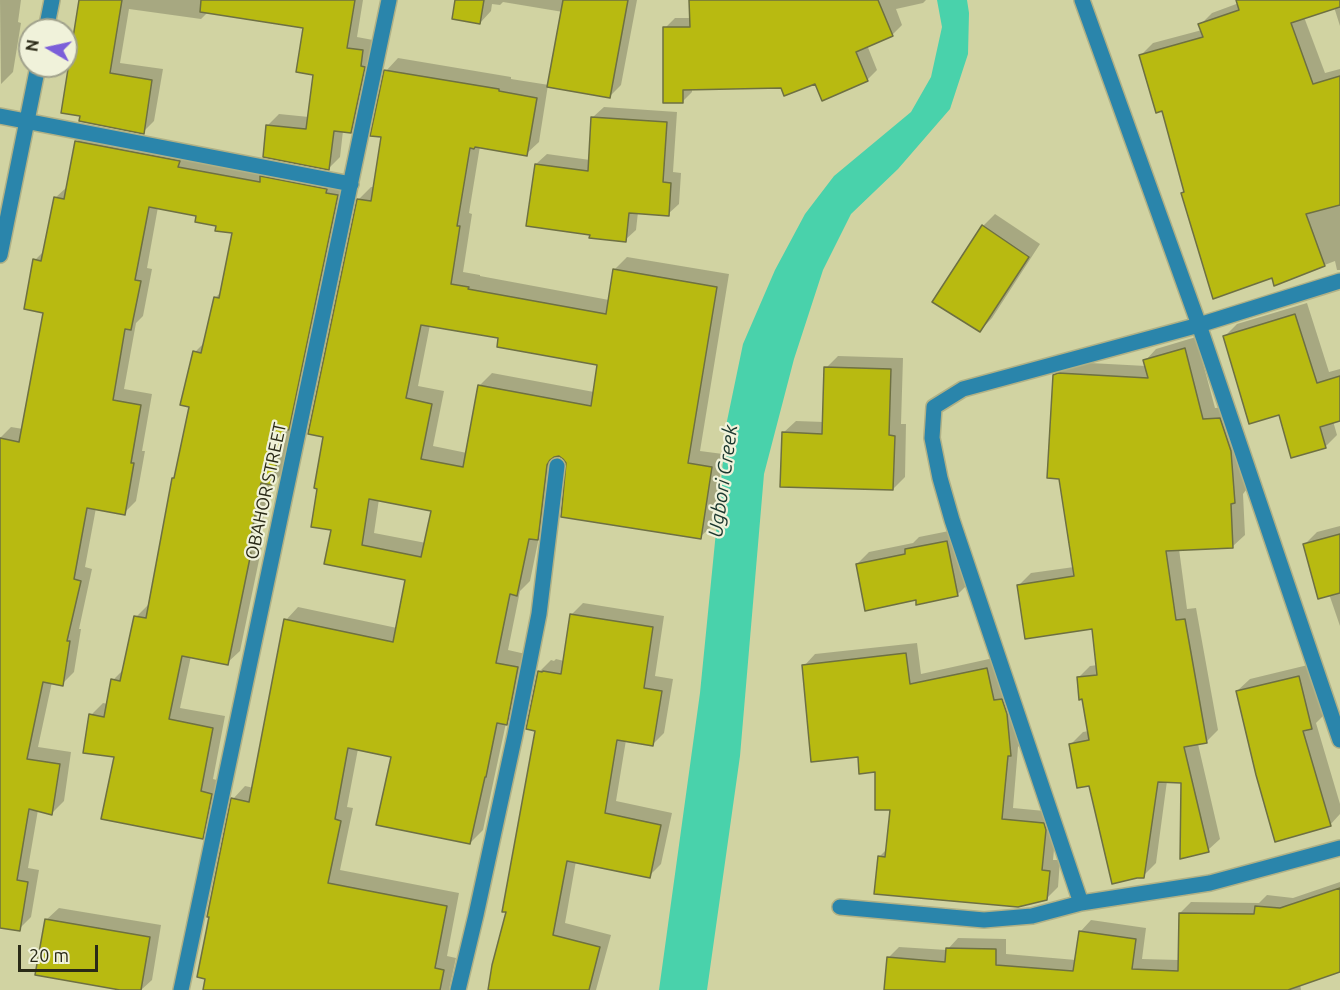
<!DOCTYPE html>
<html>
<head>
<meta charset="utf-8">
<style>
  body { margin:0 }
  #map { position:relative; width:1340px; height:990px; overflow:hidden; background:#d1d3a2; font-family:Ubuntu,sans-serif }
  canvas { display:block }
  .north { position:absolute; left:18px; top:18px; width:60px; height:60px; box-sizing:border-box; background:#f0f2da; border:2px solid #a1a28c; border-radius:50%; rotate:279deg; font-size:16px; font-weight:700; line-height:24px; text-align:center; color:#2a2a17 }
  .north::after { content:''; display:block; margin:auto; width:21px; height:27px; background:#7b5fd9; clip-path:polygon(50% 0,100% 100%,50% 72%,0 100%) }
  .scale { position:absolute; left:18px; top:945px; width:80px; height:27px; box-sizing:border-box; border:3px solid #2a2a17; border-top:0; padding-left:8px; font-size:18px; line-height:21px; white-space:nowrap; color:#2a2a17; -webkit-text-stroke:4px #f0f2da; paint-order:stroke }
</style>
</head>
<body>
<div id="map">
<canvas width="1340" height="990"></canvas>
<div class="north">N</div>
<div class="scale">20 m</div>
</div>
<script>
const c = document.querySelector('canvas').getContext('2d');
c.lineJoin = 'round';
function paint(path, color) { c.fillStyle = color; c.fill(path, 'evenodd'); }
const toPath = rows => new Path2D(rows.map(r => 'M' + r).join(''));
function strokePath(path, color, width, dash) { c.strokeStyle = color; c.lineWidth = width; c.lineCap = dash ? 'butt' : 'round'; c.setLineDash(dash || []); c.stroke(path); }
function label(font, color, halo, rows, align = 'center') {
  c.font = font + ' Ubuntu,sans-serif'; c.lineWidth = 4.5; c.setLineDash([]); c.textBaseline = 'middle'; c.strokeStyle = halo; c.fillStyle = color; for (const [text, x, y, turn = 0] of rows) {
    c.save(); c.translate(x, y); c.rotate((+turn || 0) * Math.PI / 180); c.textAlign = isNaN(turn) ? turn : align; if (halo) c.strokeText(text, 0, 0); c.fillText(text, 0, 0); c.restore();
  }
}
const water = toPath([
  [937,0,967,0,969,13,968,54,950,109,898,169,851,214,823,270,794,359,764,474,740,756,707,990,659,990,700,693,727,421,743,344,775,270,805,214,834,176,911,112,931,77,942,27]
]);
const shadow = toPath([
  [0,0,21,0,18,22,21,23,13,72,1,84],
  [81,0,363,0,357,37,373,40,362,120,351,132,343,131,340,157,329,168,268,125,279,114,309,117,315,74,305,27,208,12,201,19,129,9,120,63,163,69,154,121,143,132,81,120],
  [456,0,637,0,621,85,609,97,548,85,539,142,526,154,480,146,469,213,472,214,463,272,480,275,480,276,609,300,614,270,627,257,729,274,700,451,723,454,713,525,700,537,559,455,550,526,539,537,530,581,520,591,508,650,530,655,519,711,506,723,483,830,470,843,393,756,358,749,347,807,353,808,340,870,459,893,447,956,456,958,449,990,205,990,233,799,245,786,254,788,286,620,298,607,397,628,407,579,332,529,325,436,359,199,371,187,375,187,383,136,386,71,398,58,511,77,511,79,549,85,563,12,503,2,500,5,492,4,491,11,480,23],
  [430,325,500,337,599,363,594,392,492,373,479,386,467,453,433,446,444,391,418,386],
  [379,499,433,509,426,543,374,533],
  [691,0,926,0,923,3,896,9,902,25,892,35,867,45,877,70,867,80,816,82,782,87,692,89,692,92,682,102,665,28,675,18,691,18],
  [1238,0,1340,0,1340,26,1334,7,1304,17,1325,73,1340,69,1340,270,1337,270,1335,261,1275,284,1272,276,1163,110,1141,55,1153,43,1202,30,1200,25,1212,13,1239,3],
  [604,107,677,112,673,172,681,173,679,204,668,214,638,212,636,230,625,240,591,234,536,164,547,154,590,160,593,117],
  [89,129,349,184,284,472,272,484,270,483,259,540,263,541,240,651,227,663,191,656,180,708,225,716,213,779,224,782,214,825,202,837,115,756,91,715,103,703,108,704,113,680,125,668,136,617,148,605,150,605,173,478,175,476,190,406,195,352,205,342,215,298,222,291,234,231,197,215,158,207,147,268,152,269,143,316,136,323,124,389,152,394,142,451,145,451,136,501,124,513,96,508,85,567,92,569,79,629,81,629,74,672,62,684,52,682,38,747,71,752,64,801,52,813,38,810,28,868,39,870,31,917,19,929,0,926,0,438,11,427,23,429,45,311,35,260,45,250,55,198,68,186,77,141],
  [995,214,1040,244,992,318,980,331,983,226],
  [1307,303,1329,372,1340,369,1340,419,1333,421,1337,435,1325,447,1280,413,1225,336,1237,324],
  [1196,337,1215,408,1232,407,1243,438,1246,490,1243,494,1245,535,1233,546,1179,549,1187,609,1196,608,1218,730,1206,742,1198,744,1220,839,1208,850,1183,782,1167,781,1156,863,1144,875,1090,784,1071,744,1083,732,1089,731,1083,698,1078,678,1090,666,1098,665,1094,627,1019,585,1031,573,1074,567,1055,375,1067,363,1071,362,1146,366,1145,361,1156,349],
  [838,356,903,358,901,424,906,424,905,477,893,489,783,433,796,421,824,422,826,368],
  [1340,526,1340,626,1329,594,1305,544,1317,532],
  [959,529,969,583,957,595,917,599,857,564,869,552,913,543,919,537],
  [583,603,664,616,655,676,673,679,664,733,652,745,626,740,616,801,672,813,661,864,649,876,576,861,565,923,611,935,596,990,489,990,508,911,537,730,539,672,551,660,554,661,556,659,564,661,571,615],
  [917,643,921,674,998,657,1022,743,1018,747,1013,808,1055,812,1057,818,1053,860,1060,860,1058,887,1046,899,879,857,888,848,892,808,876,771,859,755,804,666,815,654],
  [1312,664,1324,715,1316,723,1340,804,1340,814,1330,825,1237,691,1250,679],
  [1340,882,1340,971,1300,984,1301,990,886,990,888,958,899,947,947,950,958,938,1006,939,1006,954,1076,960,1080,932,1091,920,1146,928,1142,959,1179,960,1180,913,1191,902,1259,903,1267,895,1293,898],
  [59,908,161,925,152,980,141,990,129,990,46,920]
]);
const building = toPath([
  [79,0,122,0,110,73,152,80,144,134,79,121,80,116,61,113,79,0],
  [201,0,355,0,347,48,363,50,361,66,365,67,351,133,334,131,329,170,263,157,266,125,306,129,313,75,296,72,303,28,200,12,201,0],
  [455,0,484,0,480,24,452,19,455,0],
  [563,0,628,0,610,98,547,87,563,0],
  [689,0,878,0,893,36,856,52,868,81,822,101,815,84,784,96,781,88,683,90,683,103,663,103,663,27,690,27,689,0],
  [1236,0,1340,0,1340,7,1291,23,1313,84,1340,76,1340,205,1306,214,1325,266,1274,286,1272,278,1213,299,1181,193,1184,192,1162,111,1156,113,1139,55,1203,37,1198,24,1239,10,1236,0],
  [384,70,499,89,499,91,537,98,527,156,475,147,474,149,470,148,457,226,460,226,451,284,469,287,468,289,606,314,613,269,717,287,688,463,712,467,701,539,561,517,566,463,563,459,559,456,554,457,550,460,547,465,538,540,529,539,517,596,510,594,496,663,518,667,507,725,497,723,486,777,485,777,470,844,376,825,391,757,348,748,335,819,341,821,328,883,447,906,435,968,444,970,440,990,203,990,205,979,197,977,209,917,207,917,231,798,249,802,284,619,393,642,405,580,324,564,331,530,311,527,317,489,314,488,323,437,308,434,357,199,371,201,381,137,370,136,384,70],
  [421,325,498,338,497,347,597,365,591,406,478,385,463,467,421,459,432,404,406,398,421,325],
  [369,499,431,511,421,557,362,545,369,499],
  [591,117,667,122,663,182,671,183,669,216,629,213,626,242,589,238,590,235,526,226,535,164,588,171,591,117],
  [75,141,180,161,178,167,260,182,260,176,327,189,326,193,338,195,289,430,284,429,272,485,261,483,248,552,251,553,228,665,182,656,169,719,213,728,201,791,212,794,203,839,101,819,114,757,83,753,89,714,104,717,111,679,120,681,134,616,146,618,172,478,174,478,189,407,180,405,193,351,201,353,214,297,219,298,232,233,215,231,216,226,195,222,196,216,149,207,135,280,141,281,131,330,125,329,113,400,141,405,131,463,134,463,125,515,87,508,74,579,81,581,67,641,70,641,63,686,43,682,27,759,60,764,52,815,29,809,17,880,28,882,20,931,0,928,0,438,19,442,43,313,24,309,33,259,41,261,54,197,64,199,75,141],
  [982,225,1029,257,980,332,932,302,982,225],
  [1295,314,1317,383,1340,376,1340,421,1320,427,1326,448,1291,458,1279,415,1249,424,1223,336,1295,314],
  [1185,348,1203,419,1220,418,1231,451,1235,503,1231,504,1233,548,1166,551,1176,620,1185,619,1207,743,1184,747,1209,852,1180,859,1181,783,1158,782,1144,878,1137,878,1112,884,1089,786,1077,788,1069,744,1089,740,1082,699,1079,700,1077,677,1097,675,1092,629,1025,639,1017,585,1074,576,1059,479,1047,478,1053,375,1058,373,1148,378,1143,360,1185,348],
  [824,367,891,369,889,435,895,436,893,490,780,487,782,432,822,434,824,367],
  [1340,534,1340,593,1318,599,1303,544,1340,534],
  [947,541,958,596,916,605,916,600,865,611,856,564,905,554,905,549,947,541],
  [570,614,653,627,644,688,662,691,653,746,617,740,605,813,661,825,650,878,567,861,553,935,600,947,589,990,488,990,492,965,506,912,502,912,535,731,526,729,538,671,542,672,543,671,561,674,570,614],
  [906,653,910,684,987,668,994,700,1002,699,1007,714,1011,756,1008,756,1002,819,1044,823,1046,830,1042,870,1050,871,1047,900,1018,907,874,894,878,856,885,857,890,810,875,810,875,772,859,774,858,757,811,762,802,665,906,653],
  [1299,676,1312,729,1303,731,1331,826,1275,842,1256,775,1236,691,1299,676],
  [1340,888,1340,972,1288,990,884,990,887,957,945,962,946,948,996,949,996,965,1073,971,1079,931,1136,939,1132,969,1178,971,1179,913,1254,914,1255,906,1280,908,1340,888],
  [45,919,150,937,141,990,120,990,35,975,45,919]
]);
const minor = toPath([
  [1082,0,1199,325,1340,740],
  [46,30,52,0],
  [0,116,351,184],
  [0,255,38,66],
  [1081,903,952,520,940,478,932,438,934,407,963,389,1199,325,1340,281],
  [840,907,984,920,1032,916,1081,903,1210,883,1340,848],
  [181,990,389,0],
  [458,990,476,915,515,735,539,614,557,466]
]);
const streetNames = [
  ["OBAHOR STREET",266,491,-78]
];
const waterNames = [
  ["Ugbori Creek",723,481,-82]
];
paint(water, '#49d2ab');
paint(shadow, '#0003');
paint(building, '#b8ba11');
strokePath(building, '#6e7042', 1.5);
strokePath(minor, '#b0b186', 18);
strokePath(minor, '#2a85ab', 15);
label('18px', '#2a2a17', '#f0f2da', streetNames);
label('italic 20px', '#1b372e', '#f0f2da', waterNames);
</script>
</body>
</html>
